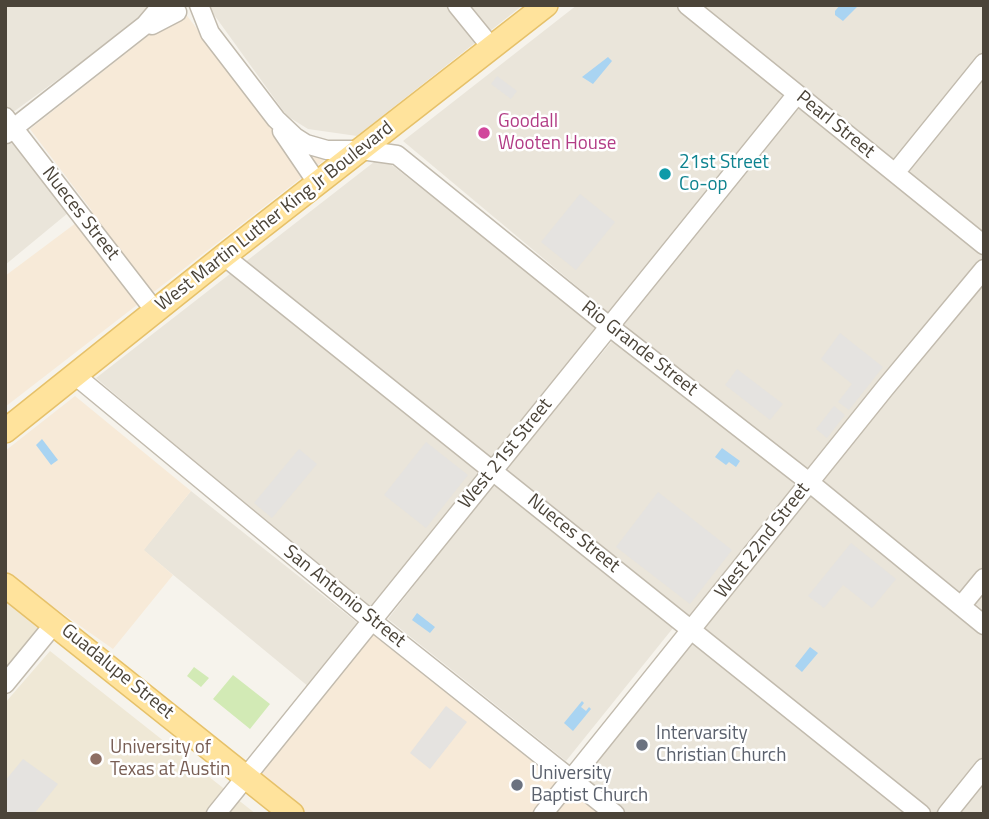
<!DOCTYPE html>
<html>
<head>
<meta charset="utf-8">
<style>
  body { margin:0 }
  #map { position:relative; width:989px; height:819px; overflow:hidden; background:#f6f3ec; font-family:"Titillium Web",sans-serif }
  canvas { display:block }
  .frame { position:absolute; inset:0; border:7px solid #4b4439; pointer-events:none }
</style>
</head>
<body>
<div id="map">
<canvas width="989" height="819"></canvas>
<div class="frame"></div>
</div>
<script>
const c = document.querySelector('canvas').getContext('2d');
c.lineJoin = 'round';
function paint(path, color) { c.fillStyle = color; c.fill(path, 'evenodd'); }
const toPath = rows => new Path2D(rows.map(r => 'M' + r).join(''));
function strokePath(path, color, width, dash) { c.strokeStyle = color; c.lineWidth = width; c.lineCap = dash ? 'butt' : 'round'; c.setLineDash(dash || []); c.stroke(path); }
function label(font, color, halo, rows, align = 'center') {
  c.font = font + ' "Titillium Web",sans-serif'; c.lineWidth = 5; c.setLineDash([]); c.textBaseline = 'middle'; c.strokeStyle = halo; c.fillStyle = color; for (const [text, x, y, turn = 0] of rows) {
    c.save(); c.translate(x, y); c.rotate((+turn || 0) * Math.PI / 180); c.textAlign = isNaN(turn) ? turn : align; if (halo) c.strokeText(text, 0, 0); c.fillText(text, 0, 0); c.restore();
  }
}
const residential = toPath([
  [5,5,160,5,5,118],
  [207,5,523,5,357,136,308,129,287,116],
  [577,5,984,5,984,611,623,325,403,141],
  [5,134,68,213,5,265],
  [374,162,388,162,601,329,369,610,96,378],
  [613,340,800,483,691,620,505,469],
  [494,482,673,628,566,761,388,619],
  [191,491,359,624,309,687,143,550],
  [812,492,984,634,984,759,940,814,621,814,577,779],
  [984,775,984,814,952,814]
]);
const commercial = toPath([
  [182,9,264,118,327,158,5,407,5,276,92,211,30,129],
  [75,396,191,491,144,550,173,575,113,649,5,573,5,451],
  [376,631,564,782,538,814,305,814,257,775],
  [574,788,605,814,553,814]
]);
const education = toPath([
  [5,585,55,623,5,684],
  [50,651,256,814,5,814,5,703]
]);
const green = toPath([
  [194,667,209,678,201,687,187,676],
  [233,675,270,704,250,729,213,699]
]);
const parking = toPath([
  [497,76,517,91,511,99,491,84],
  [580,194,615,222,576,270,541,242],
  [840,333,883,367,849,410,838,402,852,384,821,359],
  [737,369,783,404,770,420,725,385],
  [834,406,845,415,827,438,816,429],
  [426,442,468,475,426,528,384,495],
  [299,449,317,464,272,518,254,503],
  [658,492,732,550,690,604,616,547],
  [851,543,896,579,872,608,843,585,824,608,808,596],
  [446,706,467,722,430,769,410,753],
  [23,759,58,784,34,814,5,814,5,781]
]);
const water = toPath([
  [840,5,859,5,843,21,835,15,835,11],
  [608,57,612,61,593,84,582,77],
  [42,439,58,460,51,465,36,445],
  [722,448,740,461,736,467,729,462,726,465,715,457],
  [417,613,435,627,430,633,412,620],
  [810,647,818,653,802,672,795,666],
  [582,701,584,703,581,707,586,711,589,707,591,709,573,731,564,723]
]);
const minor = toPath([
  [199,5,210,33,276,119,295,137,306,144,327,150,361,150,397,155,610,327,809,482,984,625],
  [457,5,492,48],
  [687,5,984,245],
  [152,25,177,12],
  [5,117,155,311],
  [282,131,318,184],
  [6,134,145,25,162,5],
  [895,173,984,63],
  [224,256,921,814],
  [76,376,371,620,615,814],
  [961,606,984,578],
  [5,684,55,623],
  [216,814,797,94],
  [543,814,885,388,984,269],
  [947,814,984,768]
]);
const major = toPath([
  [5,431,224,256,546,5],
  [5,585,292,814]
]);
const markers = [
  [484,133,7,"#d1479c"],
  [665,174,7,"#0f9aa8"],
  [642,745,7,"#6b7280"],
  [96,759,7,"#8d6e63"],
  [517,785,7,"#6b7280"]
];
const hotelNames = [
  ["Goodall",498,122],
  ["Wooten House",498,144]
];
const streetNames = [
  ["Pearl Street",835,125,39],
  ["Nueces Street",80,214,52],
  ["West Martin Luther King Jr Boulevard",275,217,-38],
  ["Rio Grande Street",639,349,38],
  ["West 21st Street",506,454,-51],
  ["Nueces Street",573,534,39],
  ["West 22nd Street",763,541,-52],
  ["San Antonio Street",344,597,39],
  ["Guadalupe Street",117,672,39]
];
const cultureNames = [
  ["21st Street",679,163],
  ["Co-op",679,185]
];
const worshipNames = [
  ["Intervarsity",656,734],
  ["Christian Church",656,756],
  ["University",531,774],
  ["Baptist Church",531,796]
];
const educationNames = [
  ["University of",110,748],
  ["Texas at Austin",110,770]
];
paint(residential, '#eae5da');
paint(commercial, '#f7ead8');
paint(education, '#efe8d6');
paint(green, '#d2eab5');
paint(parking, '#e5e3e0');
paint(water, '#a9d4f2');
strokePath(minor, '#c2bbae', 21);
strokePath(major, '#e6c16a', 26);
strokePath(minor, '#fff', 18);
strokePath(major, '#ffe39c', 23);
for (const [x, y, r, color] of markers) { const dot = new Path2D(); dot.arc(x, y, r, 0, 2 * Math.PI); c.fillStyle = color; c.fill(dot); strokePath(dot, '#fff', 2.5); }
label('19px', '#b23c85', '#fff', hotelNames, 'left');
label('19px', '#4b4439', '#fff', streetNames);
label('19px', '#0d838f', '#fff', cultureNames, 'left');
label('19px', '#5b616d', '#fff', worshipNames, 'left');
label('19px', '#785e54', '#fff', educationNames, 'left');
</script>
</body>
</html>
